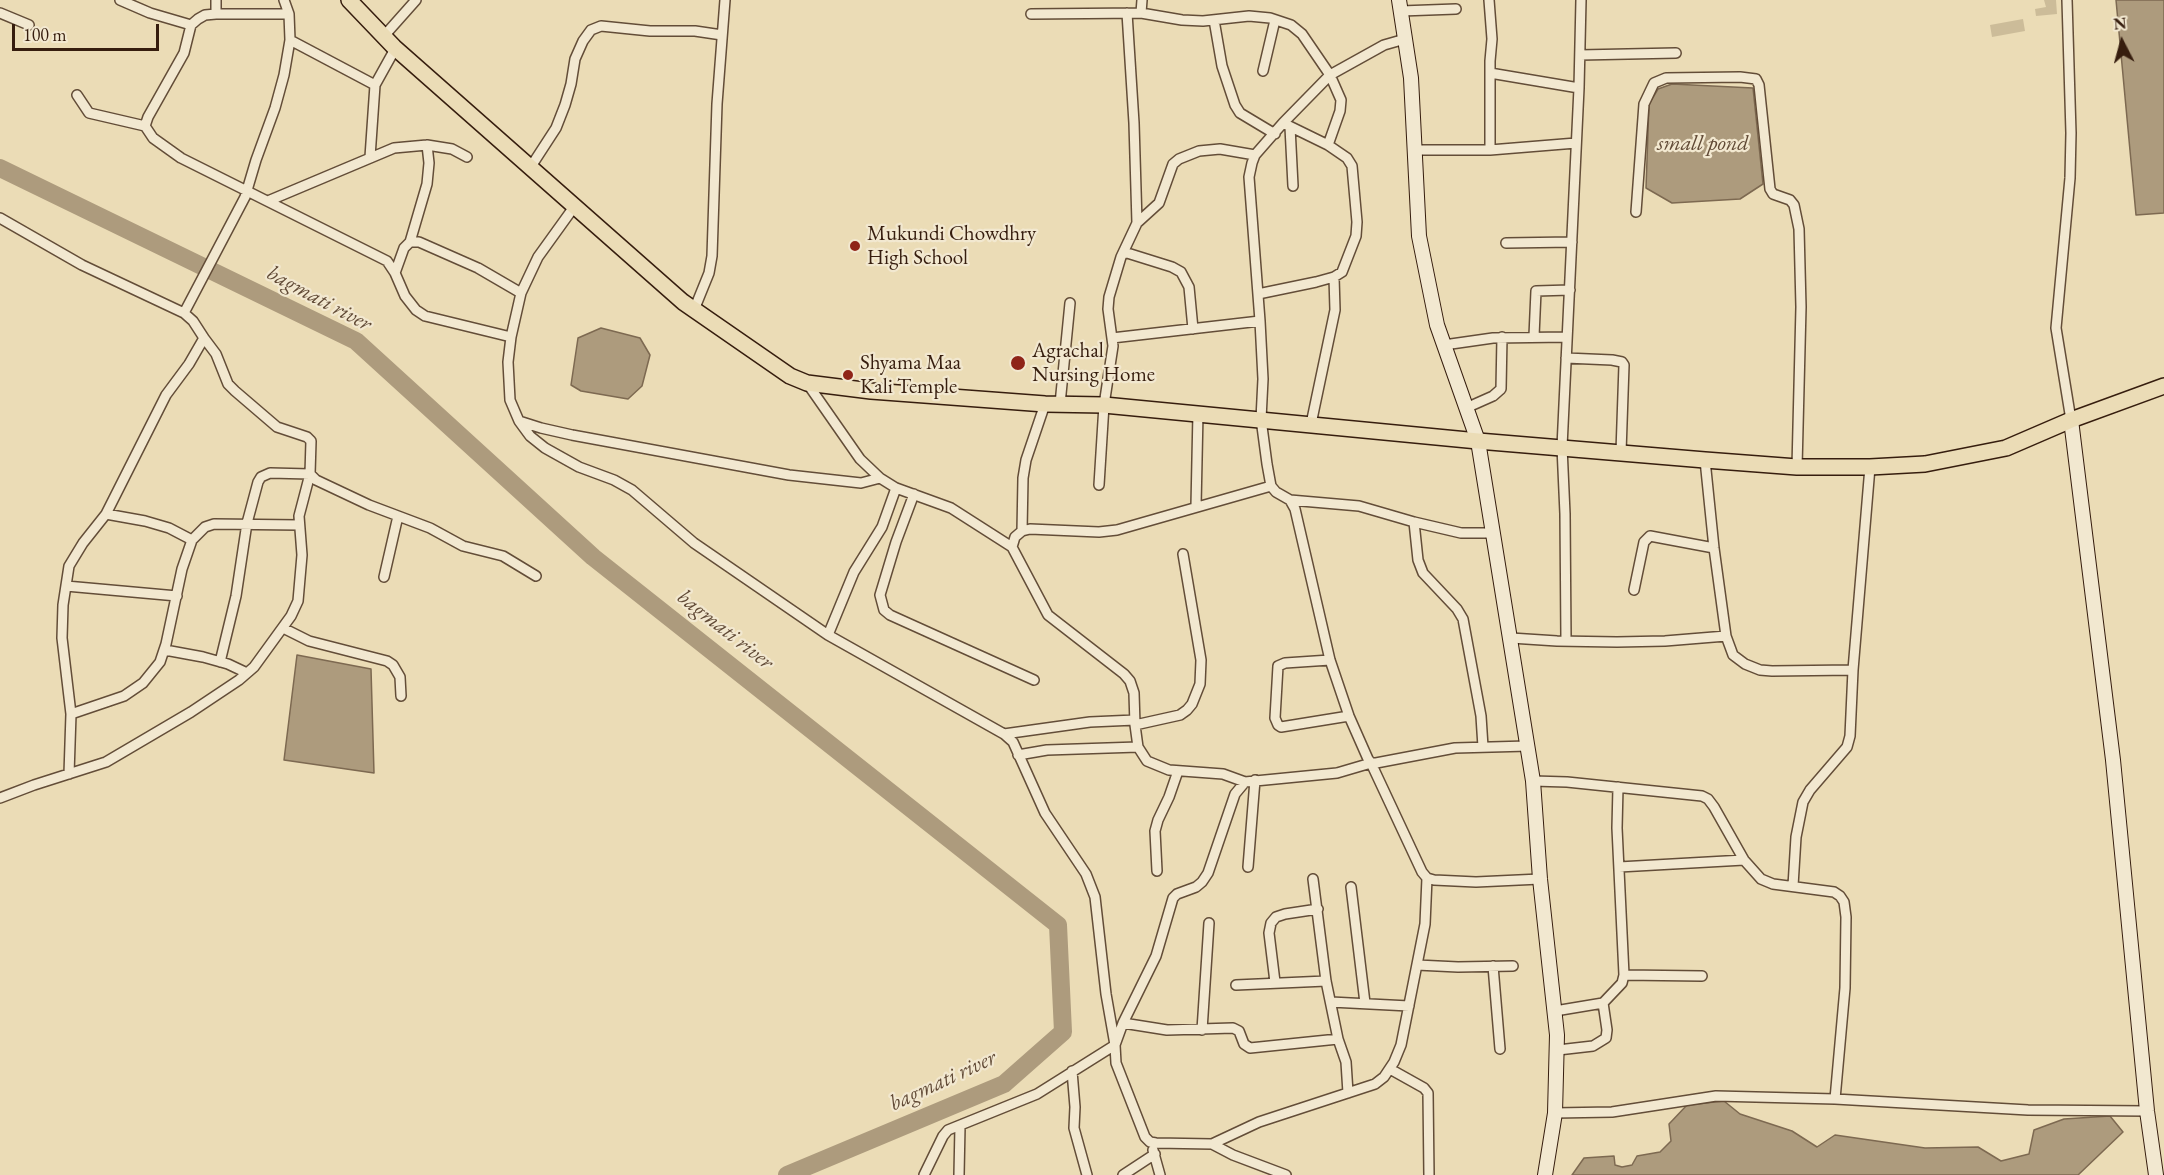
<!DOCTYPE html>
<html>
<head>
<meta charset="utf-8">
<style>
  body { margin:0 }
  #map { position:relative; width:2164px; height:1175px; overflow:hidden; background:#ebdcb6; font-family:"EB Garamond",serif }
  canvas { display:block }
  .north { position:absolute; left:2092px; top:12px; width:60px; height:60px; -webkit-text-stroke:4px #f2e8d0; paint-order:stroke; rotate:354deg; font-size:16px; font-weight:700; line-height:24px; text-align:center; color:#361d0e }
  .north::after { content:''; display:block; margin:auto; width:21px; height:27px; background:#361d0e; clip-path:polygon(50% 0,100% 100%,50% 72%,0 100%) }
  .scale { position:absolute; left:12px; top:24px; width:147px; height:27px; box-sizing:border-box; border:3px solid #361d0e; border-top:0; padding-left:8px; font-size:18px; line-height:21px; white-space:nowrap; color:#361d0e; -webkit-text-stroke:4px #f2e8d0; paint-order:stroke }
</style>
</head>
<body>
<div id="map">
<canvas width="2164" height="1175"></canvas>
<div class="north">N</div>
<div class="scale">100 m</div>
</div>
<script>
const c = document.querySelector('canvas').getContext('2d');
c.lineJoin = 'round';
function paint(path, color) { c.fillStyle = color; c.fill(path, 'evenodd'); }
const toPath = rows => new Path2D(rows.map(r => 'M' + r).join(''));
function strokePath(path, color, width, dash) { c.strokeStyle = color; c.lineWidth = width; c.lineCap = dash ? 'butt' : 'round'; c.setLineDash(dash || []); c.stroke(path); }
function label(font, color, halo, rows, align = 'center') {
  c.font = font + ' "EB Garamond",serif'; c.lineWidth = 4.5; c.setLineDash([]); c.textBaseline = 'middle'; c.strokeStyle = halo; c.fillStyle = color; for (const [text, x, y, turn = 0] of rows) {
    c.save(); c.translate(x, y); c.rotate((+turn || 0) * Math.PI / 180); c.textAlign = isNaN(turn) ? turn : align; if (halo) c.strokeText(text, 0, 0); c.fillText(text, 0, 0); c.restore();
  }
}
const green = toPath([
  [2044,0,2056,0,2057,14,2036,16,2035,9,2046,7],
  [2023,19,2025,31,1992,37,1990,25]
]);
const water = toPath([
  [2116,0,2164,0,2164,213,2136,215,2116,0],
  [1672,84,1753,88,1763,184,1740,199,1672,203,1646,188,1649,104,1658,89,1672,84],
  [601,328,640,338,650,355,642,386,628,399,581,391,571,385,578,338,601,328],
  [297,655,371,669,374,773,284,760,297,655],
  [1724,1101,1740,1114,1792,1131,1817,1147,1835,1135,1925,1148,1978,1147,2001,1161,2029,1154,2034,1130,2064,1119,2110,1116,2123,1132,2078,1175,1572,1175,1584,1158,1614,1156,1615,1165,1622,1167,1632,1165,1637,1156,1660,1152,1671,1141,1669,1124,1687,1105,1724,1101]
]);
const river = toPath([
  [0,168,356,341,593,557,1058,925,1063,1032,1004,1084,787,1175]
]);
const street = toPath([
  [120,0,150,13,191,25],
  [1489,0,1492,39,1490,61,1490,150],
  [2067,0,2071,133,2070,178,2056,328,2071,420],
  [1401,11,1456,9],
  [0,13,29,25],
  [1141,13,1142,0],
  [216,14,216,0],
  [289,14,216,14,205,15,198,19,191,25,184,53,148,117,145,126,153,138,181,158,387,261,395,273,405,296,416,310,425,316,511,337],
  [1031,14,1141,13,1182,20,1203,21,1249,16,1270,18,1291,25,1302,34,1330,75,1341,100,1340,111,1328,145],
  [1214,20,1222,66,1235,105,1240,113,1275,134],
  [384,36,416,0],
  [1405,39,1384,45,1330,75,1283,123,1255,155,1252,163,1249,177,1260,321,1263,379,1261,419,1267,464,1271,486,1276,492,1290,500,1295,509,1330,660,1349,716,1368,759,1371,763,1376,763,1455,748,1528,746],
  [290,40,375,85],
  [1580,55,1676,53],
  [1263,71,1275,20],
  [1490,73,1579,88],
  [77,95,89,113,145,126],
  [1290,127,1293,186],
  [1415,150,1490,150,1576,143],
  [370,157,375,85,395,49],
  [530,168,556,128,565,105,571,84,575,59,583,41,591,30,601,26,650,31,695,31,722,35],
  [268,201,394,148,427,145,452,149,467,157],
  [574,207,538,257,521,293,511,337,508,362,510,400,519,421,541,428,572,435,789,475,861,483,880,478],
  [1636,212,1644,104,1654,83,1666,78,1740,77,1756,79,1759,85,1770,189,1773,194,1790,200,1794,205,1799,229,1801,307,1797,467],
  [0,218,82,265,184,313,193,321,204,338,189,364,166,395,106,514,83,543,69,566,63,605,62,638,71,714,69,774],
  [1137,223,1159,203,1173,164,1179,159,1199,151,1220,149,1255,155],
  [410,242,427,184,429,163,427,145],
  [1506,243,1572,242],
  [1124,252,1172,267,1181,272,1189,287,1193,329],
  [395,273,404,248,410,242,419,242,478,268,521,293],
  [1258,294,1316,282,1334,277,1342,272,1356,236,1357,222,1352,166,1347,158,1328,145,1283,123],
  [694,310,709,273,712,256,717,104,725,0],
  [184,313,245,197,256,160,275,108,284,75,290,40,289,14,284,0],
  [1534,336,1536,291,1570,290],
  [204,338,216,354,228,384,235,391,277,427,307,437,311,441,310,474,316,480,369,505,430,528,463,546,503,556,536,576],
  [1112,338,1260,321],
  [1444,345,1493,338,1567,337],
  [1566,358,1612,360,1622,362,1624,365,1621,452],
  [807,383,860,459,880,478,896,488,951,508,1012,547,1048,615,1124,674,1130,681,1134,693,1135,725,1138,747,1147,761,1169,770,1223,774,1245,782],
  [1060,404,1070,303],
  [1466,408,1493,396,1501,389,1502,337],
  [519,421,530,436,545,448,579,467,614,480,632,490,694,543,828,635,1004,734,1013,742,1045,813,1086,874,1095,897,1106,994,1115,1045,1037,1094,948,1130,943,1136,924,1175],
  [1311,424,1335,310,1334,277],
  [1705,460,1714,548,1726,636,1733,655,1745,664,1760,670,1772,671,1853,670],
  [1099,485,1104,405,1113,346,1108,309,1109,297,1121,257,1137,223,1134,123,1127,13],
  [914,494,896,542,880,595,884,610,890,615,1034,680],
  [1290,500,1359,506,1414,522,1461,533,1493,533],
  [1196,506,1198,413],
  [106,514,145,521,169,528,192,540],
  [1414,522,1418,560,1423,573,1457,609,1463,619,1481,716,1483,747],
  [1022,531,1023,478,1026,460,1045,404],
  [1012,547,1015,537,1022,531,1030,529,1099,532,1117,530,1271,486],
  [384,577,398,516],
  [66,586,177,596],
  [1634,590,1644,542,1650,536,1714,548],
  [283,628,309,641,387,661,393,665,400,677,401,696],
  [828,635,854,572,882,527,896,488],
  [1511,638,1557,641,1617,642,1665,641,1726,636],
  [1566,640,1565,514,1562,447,1579,88,1581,0],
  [165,650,203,657,228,664,247,673],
  [1330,660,1285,663,1278,666,1275,718,1278,725,1281,727,1349,716],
  [71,714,124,696,143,683,160,662,166,644,182,569,192,540,205,527,214,524,299,525],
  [1135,725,1180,715,1187,710,1192,704,1200,684,1201,660,1183,554],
  [1004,734,1090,722,1135,720],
  [1018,755,1047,750,1138,747],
  [1533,781,1567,782,1702,796,1708,799,1714,807,1744,860,1761,879,1773,884,1834,892,1840,896,1844,902,1846,917,1845,988,1835,1099],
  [0,798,34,785,106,762,191,712,239,680,254,667,291,616,298,601,302,555,299,516,310,474,270,473,261,477,258,482,247,523,236,596,220,662],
  [1248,867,1255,780],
  [1619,867,1744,860],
  [1157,871,1155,831,1158,820,1169,797,1178,771],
  [1427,878,1425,924,1401,1045,1394,1062,1384,1077,1375,1084,1259,1122,1212,1144,1156,1143,1150,1142,1145,1137,1116,1063,1115,1045,1123,1023,1156,956,1173,898,1177,894,1196,887,1202,882,1208,873,1235,794,1245,782,1337,773,1371,763,1422,872,1427,878,1434,880,1476,882,1540,879],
  [1313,879,1326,981,1338,1039,1346,1062,1348,1093],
  [1793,886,1796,837,1803,802,1810,790,1847,747,1850,736,1853,670,1870,467],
  [1351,887,1365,1003],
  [1417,965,1458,967,1513,966],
  [1493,966,1500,1049],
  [1624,975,1702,976],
  [1275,982,1269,933,1271,923,1276,917,1285,914,1318,909],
  [1236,985,1326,981],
  [1331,1002,1409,1006],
  [1555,1011,1603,1003,1622,983,1624,975,1617,828,1618,787],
  [1123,1023,1167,1030,1233,1028,1239,1031,1244,1044,1250,1048,1338,1039],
  [1202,1030,1209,923],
  [1558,1050,1593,1046,1606,1038,1607,1030,1603,1003],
  [1390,1069,1424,1088,1428,1093,1429,1175],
  [1072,1071,1075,1107,1074,1128,1087,1175],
  [1555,1113,1612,1112,1716,1096,1835,1099,2028,1110,2147,1111],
  [1212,1144,1233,1155,1286,1175],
  [1153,1150,1160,1175],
  [959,1175,960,1126],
  [1123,1175,1155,1154]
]);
const secondary = toPath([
  [1399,0,1411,78,1419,236,1437,325,1478,441,1533,781,1540,879,1557,1035,1555,1113,1545,1175],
  [2071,420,2113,760,2147,1111,2156,1175]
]);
const primary = toPath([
  [349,0,394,47,683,302,790,376,807,383,871,391,1045,404,1104,405,1478,441,1705,460,1797,467,1870,467,1925,464,2006,448,2071,420,2164,386]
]);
const markers = [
  [855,246,6,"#8f2418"],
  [1018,363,8,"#8f2418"],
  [848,375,6,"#8f2418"]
];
const poiNames = [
  ["Mukundi Chowdhry",867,234],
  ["High School",867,258],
  ["Agrachal",1032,351],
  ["Nursing Home",1032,375],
  ["Shyama Maa",860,363],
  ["Kali Temple",860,387]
];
const waterNames = [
  ["small pond",1703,144],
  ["bagmati river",319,299,28],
  ["bagmati river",725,630,38],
  ["bagmati river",943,1081,-25]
];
paint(green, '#ccbc99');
paint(water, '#ad9b7d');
strokePath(water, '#7d6951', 1.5);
strokePath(river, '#ad9b7d', 18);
strokePath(street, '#634d38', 12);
strokePath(secondary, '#361d0e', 16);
strokePath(primary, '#361d0e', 18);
strokePath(street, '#f2e8d0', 9);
strokePath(secondary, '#f2e8d0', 14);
strokePath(primary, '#ebdcb6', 15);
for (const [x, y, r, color] of markers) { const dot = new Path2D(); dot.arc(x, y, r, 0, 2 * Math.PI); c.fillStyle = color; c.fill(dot); strokePath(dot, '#f2e8d0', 2); }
label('21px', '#361d0e', '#f2e8d0', poiNames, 'left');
label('italic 22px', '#604935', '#f2e8d0', waterNames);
</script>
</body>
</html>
